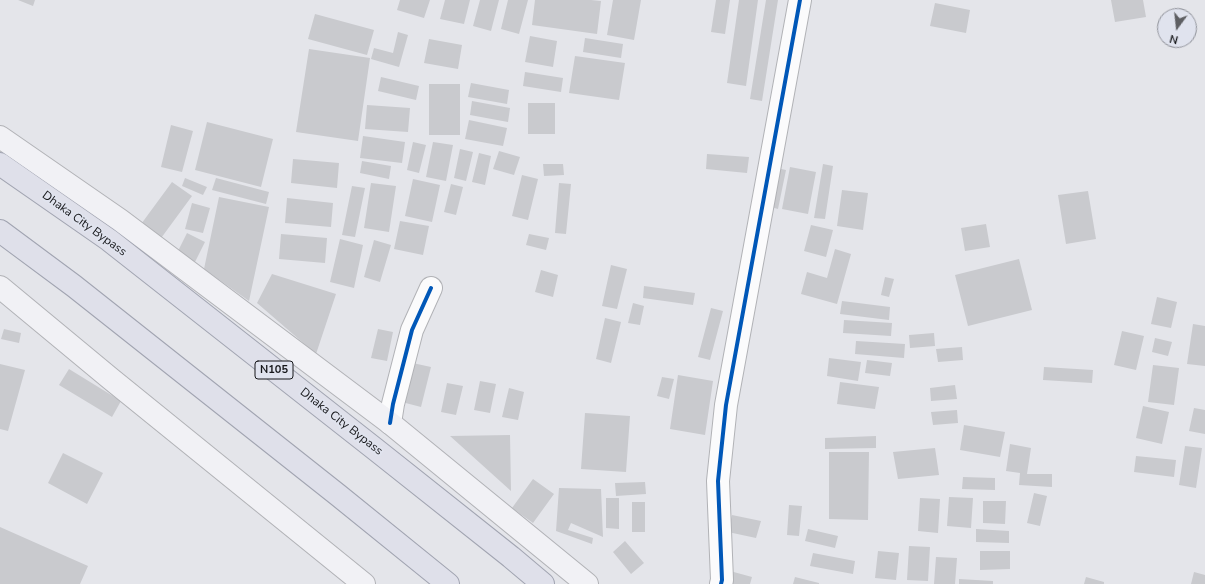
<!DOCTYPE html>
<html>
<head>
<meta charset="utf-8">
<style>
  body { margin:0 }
  #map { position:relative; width:1205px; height:584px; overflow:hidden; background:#e4e5ea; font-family:"Nunito Sans",sans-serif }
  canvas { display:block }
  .north { position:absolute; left:1157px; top:8px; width:40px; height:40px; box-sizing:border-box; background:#e0e3ee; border:1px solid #8f9199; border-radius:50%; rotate:195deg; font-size:11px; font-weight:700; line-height:16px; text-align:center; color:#16171a }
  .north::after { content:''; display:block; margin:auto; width:14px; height:18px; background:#5e5f63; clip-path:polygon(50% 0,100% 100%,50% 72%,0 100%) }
</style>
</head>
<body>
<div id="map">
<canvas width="1205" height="584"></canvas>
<div class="north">N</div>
</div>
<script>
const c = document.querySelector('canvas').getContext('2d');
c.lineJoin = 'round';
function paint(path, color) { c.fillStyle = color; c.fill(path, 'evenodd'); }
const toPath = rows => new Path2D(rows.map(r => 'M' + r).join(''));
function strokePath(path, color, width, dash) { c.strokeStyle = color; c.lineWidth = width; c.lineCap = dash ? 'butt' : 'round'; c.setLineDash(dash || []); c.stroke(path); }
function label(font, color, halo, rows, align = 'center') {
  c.font = font + ' "Nunito Sans",sans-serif'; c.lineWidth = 4; c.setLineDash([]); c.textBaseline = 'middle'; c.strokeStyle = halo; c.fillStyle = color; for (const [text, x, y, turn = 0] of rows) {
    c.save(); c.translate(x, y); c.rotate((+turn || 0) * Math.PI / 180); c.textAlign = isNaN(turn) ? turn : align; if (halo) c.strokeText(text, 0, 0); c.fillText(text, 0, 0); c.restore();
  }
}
const building = toPath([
  [18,0,35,0,33,6],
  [400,0,430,0,424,18,397,10],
  [445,0,470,0,464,24,440,19],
  [480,0,499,0,491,31,473,26],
  [508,0,528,0,519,34,501,29],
  [535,0,591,0,601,1,597,34,532,25],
  [613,0,641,0,634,40,607,35],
  [716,0,730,0,725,34,711,32],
  [739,0,758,0,746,86,727,83],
  [766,0,778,0,762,101,750,99],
  [1111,0,1143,0,1146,17,1115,22],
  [935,3,970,10,966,33,930,26],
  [315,14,374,30,367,55,308,39],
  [398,32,408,35,399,67,371,59,374,48,393,53],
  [530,36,557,41,553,67,525,62],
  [585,38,623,44,621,58,583,52],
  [429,39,462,45,458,69,424,63],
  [309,49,370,58,358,141,296,132],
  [575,56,625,63,619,100,569,93],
  [525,72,563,78,561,92,523,86],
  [381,77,419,86,416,100,378,91],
  [471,83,509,90,507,104,468,97],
  [429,84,460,84,460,135,429,135],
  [472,101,510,108,508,122,470,115],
  [528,103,555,103,555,134,528,134],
  [367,105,410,108,408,132,365,129],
  [469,120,507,128,503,146,465,139],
  [207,122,273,139,261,187,195,170],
  [171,125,193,131,182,172,161,167],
  [363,136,405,142,402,163,360,158],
  [413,142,426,145,419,173,407,170],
  [433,142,453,145,446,181,426,177],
  [460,149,473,152,466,181,454,178],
  [499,151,520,157,514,175,493,169],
  [479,153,491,156,485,185,472,182],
  [707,154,749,157,747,173,706,169],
  [293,159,339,163,337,188,291,183],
  [362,161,391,166,389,179,360,173],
  [543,164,563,164,564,175,544,176],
  [823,164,833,166,825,219,814,218],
  [772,167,786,170,778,209,764,205],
  [790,167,816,172,808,214,782,209],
  [522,175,538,179,528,220,512,216],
  [185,178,207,187,203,195,182,186],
  [216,178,269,192,266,204,212,190],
  [413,179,440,185,432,222,405,216],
  [172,182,192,196,156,245,136,231],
  [371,183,396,186,389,232,364,228],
  [559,183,571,184,566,234,555,233],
  [451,184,463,187,456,215,444,212],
  [352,186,365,188,355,237,342,235],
  [842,190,868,193,863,230,837,226],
  [1088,191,1096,239,1066,244,1058,195],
  [219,197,269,207,249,301,204,269],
  [287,198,333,203,331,227,285,223],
  [192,203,210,208,203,233,185,229],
  [400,221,429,226,423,255,394,249],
  [986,224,990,247,965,251,961,228],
  [811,225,833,230,826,257,804,251],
  [187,233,205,242,195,262,177,253],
  [281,234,327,238,325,263,279,259],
  [529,234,549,238,546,250,526,245],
  [340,239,363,245,354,288,330,282],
  [374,240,391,245,380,282,364,277],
  [835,249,851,254,837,304,801,294,807,272,827,278],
  [1019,259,1032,310,968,326,955,275],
  [611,265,627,269,617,309,602,306],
  [541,270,558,275,553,297,535,292],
  [272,274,336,294,316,354,257,303],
  [885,277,894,279,889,297,881,295],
  [644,286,695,293,693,305,643,298],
  [1157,297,1177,302,1171,328,1151,324],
  [842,301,890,307,889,320,840,314],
  [633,303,644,306,640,325,628,323],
  [711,308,723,311,710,360,698,357],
  [605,318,621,322,611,363,596,359],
  [844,320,892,323,891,336,843,333],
  [1193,324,1205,326,1205,366,1187,364],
  [4,329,21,333,19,343,1,339],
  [378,329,393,332,387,361,371,358],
  [1122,331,1144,336,1136,370,1114,365],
  [934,333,935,346,910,348,909,335],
  [1155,338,1172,342,1168,356,1152,352],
  [856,341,905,344,904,358,855,354],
  [962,347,963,360,938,362,936,349],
  [829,358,861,362,858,381,827,376],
  [867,360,892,363,890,376,865,373],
  [408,362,431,367,421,407,398,401],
  [0,364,25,370,8,431,0,429],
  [1153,365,1179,368,1174,405,1148,402],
  [1044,367,1093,370,1092,383,1043,380],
  [69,369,121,401,112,417,59,385],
  [678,375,713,381,705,435,670,429],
  [662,377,674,379,669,399,657,396],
  [480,381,496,384,490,413,474,410],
  [840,382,879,387,875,409,837,404],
  [447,383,463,386,456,415,441,412],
  [955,385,957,399,931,401,930,388],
  [509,388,524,392,518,420,502,417],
  [1143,406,1169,412,1162,444,1136,438],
  [1194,408,1205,410,1205,434,1189,431],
  [957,410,958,423,933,425,931,412],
  [585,413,630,416,626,472,581,469],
  [964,425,1005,432,1000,457,960,450],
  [510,435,511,491,450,436],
  [876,436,876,448,825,449,825,438],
  [1010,444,1031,448,1027,474,1052,474,1052,487,1019,485,1020,473,1006,471],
  [1185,446,1202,448,1196,488,1179,485],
  [935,448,939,475,898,479,893,452],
  [829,452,869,452,868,520,829,519],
  [63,453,103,473,87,504,48,483],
  [1136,456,1176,460,1174,477,1134,472],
  [963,477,995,478,995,490,962,489],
  [533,479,554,494,533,523,512,508],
  [645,482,646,494,616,496,615,483],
  [559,488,601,489,603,537,571,523,568,530,593,538,592,544,556,531],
  [1034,493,1047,496,1040,526,1027,523],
  [949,497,973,498,971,528,947,526],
  [606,498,619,498,619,529,606,528],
  [920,498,940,499,938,533,918,531],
  [983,501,1006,501,1005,524,983,523],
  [632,502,645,502,645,532,632,532],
  [789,505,802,506,799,536,787,535],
  [732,515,761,521,756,538,728,532],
  [0,527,88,566,80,584,0,584],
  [808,529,838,536,835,548,805,541],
  [976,529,1009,531,1009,543,976,542],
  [625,541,644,563,631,574,613,552],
  [909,546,930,547,928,581,907,580],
  [878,551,899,553,896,580,875,578],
  [980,551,1010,551,1010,569,980,570],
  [813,553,855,561,853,574,810,566],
  [936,557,957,558,955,584,934,584],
  [730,571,752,577,750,584,726,584],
  [1194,572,1205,575,1205,584,1191,584],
  [795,577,819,583,819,584,793,584],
  [1086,577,1104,582,1104,584,1084,584],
  [959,579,993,581,993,584,959,584]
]);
const minor = toPath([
  [390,423,393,404,412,330,431,288],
  [721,584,722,580,718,481,726,405,800,0]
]);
const secondary = toPath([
  [0,137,120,220,390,423,587,584],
  [0,287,111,379,364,584]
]);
const trunk = toPath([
  [0,164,109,240,375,449,511,557,543,584],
  [0,231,74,286,338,495,448,584]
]);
const cycleway = toPath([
  [390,423,393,404,412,330,431,288],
  [721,584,722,580,718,481,726,405,800,0]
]);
const shields = [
  [274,370,38]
];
const shieldNames = [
  ["N105",274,370]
];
const streetNames = [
  ["Dhaka City Bypass",84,224,36],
  ["Dhaka City Bypass",341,422,38]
];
paint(building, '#c9cace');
strokePath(minor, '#b1b2b6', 24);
strokePath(secondary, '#b1b2b6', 24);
strokePath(trunk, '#a1a4b1', 24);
strokePath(minor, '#fbfbfc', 22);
strokePath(secondary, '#f1f1f5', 22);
strokePath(trunk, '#dfe0ea', 22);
strokePath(cycleway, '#0057b8', 4);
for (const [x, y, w] of shields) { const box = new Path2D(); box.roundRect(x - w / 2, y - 9, w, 18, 3); c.fillStyle = '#e0e3ee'; c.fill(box); strokePath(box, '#16171a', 1); }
label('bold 11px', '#16171a', null, shieldNames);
label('12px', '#16171a', '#e0e3ee', streetNames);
</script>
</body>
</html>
